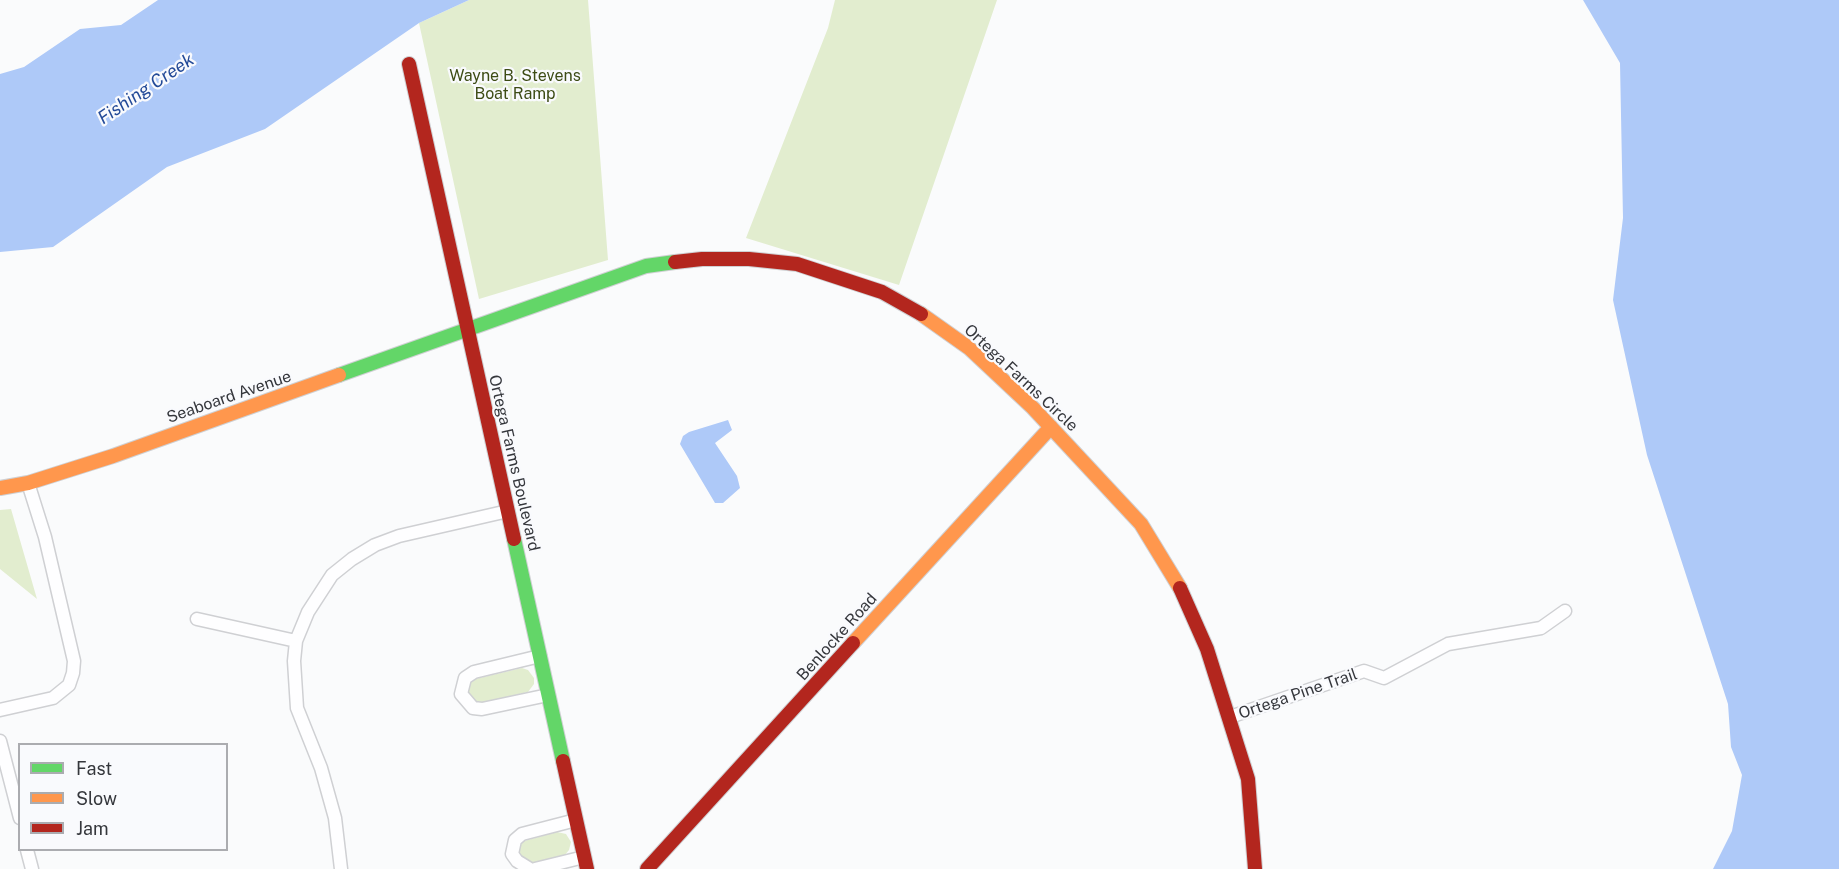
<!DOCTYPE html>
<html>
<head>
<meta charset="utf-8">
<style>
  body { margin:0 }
  #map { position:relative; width:1839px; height:869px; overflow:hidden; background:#fafbfc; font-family:"Public Sans",sans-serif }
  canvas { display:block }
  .legend { position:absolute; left:18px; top:743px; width:210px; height:108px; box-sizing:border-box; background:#f9fafd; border:2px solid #abacb0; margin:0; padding:8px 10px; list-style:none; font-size:18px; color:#35373c }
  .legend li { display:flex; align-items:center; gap:12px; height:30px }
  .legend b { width:30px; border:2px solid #abacb0 }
</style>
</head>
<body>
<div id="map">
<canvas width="1839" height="869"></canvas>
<ul class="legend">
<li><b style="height:8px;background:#63d668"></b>Fast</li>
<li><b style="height:8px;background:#ff974d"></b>Slow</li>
<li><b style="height:8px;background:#b3261e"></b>Jam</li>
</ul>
</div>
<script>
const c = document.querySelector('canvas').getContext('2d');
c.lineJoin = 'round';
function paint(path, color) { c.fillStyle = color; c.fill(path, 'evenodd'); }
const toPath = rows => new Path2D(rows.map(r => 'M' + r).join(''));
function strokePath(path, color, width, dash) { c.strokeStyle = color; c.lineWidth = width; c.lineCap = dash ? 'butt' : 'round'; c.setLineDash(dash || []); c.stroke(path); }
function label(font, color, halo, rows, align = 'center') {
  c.font = font + ' "Public Sans",sans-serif'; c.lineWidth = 4.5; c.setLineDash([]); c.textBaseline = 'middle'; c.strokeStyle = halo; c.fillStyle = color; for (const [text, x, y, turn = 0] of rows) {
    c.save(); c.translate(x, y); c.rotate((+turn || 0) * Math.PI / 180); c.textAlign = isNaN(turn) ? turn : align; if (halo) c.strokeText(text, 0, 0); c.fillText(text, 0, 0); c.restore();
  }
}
const green = toPath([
  [469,0,588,0,608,260,479,299,419,23],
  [835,0,997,0,899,285,746,238,828,28],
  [11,509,37,599,0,569,0,510],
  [522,668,528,670,534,678,534,684,528,692,480,703,474,701,467,692,469,682,475,679],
  [557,832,566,834,571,842,569,850,564,856,531,863,520,856,519,847,524,841]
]);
const water = toPath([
  [158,0,469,0,419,23,265,129,167,167,53,247,0,252,0,74,24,67,80,29,121,25],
  [1583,0,1839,0,1839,869,1713,869,1732,831,1742,775,1731,747,1728,704,1647,455,1613,300,1623,218,1620,63],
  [728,420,732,430,715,443,737,476,740,488,723,503,715,503,680,444,683,436,689,432]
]);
const street = toPath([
  [197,619,296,641],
  [540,656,474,672,465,678,461,694,473,708,482,709,548,695],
  [0,710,53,698,69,685,73,673,74,661,45,537,28,483],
  [1230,717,1364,671,1384,678,1448,644,1541,628,1565,611],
  [0,741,20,818],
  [27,850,32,869],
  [341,869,335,818,321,768,297,708,294,661,296,641,308,612,332,575,352,559,375,545,399,536,508,511],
  [530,869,517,861,512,854,515,840,522,834,576,820],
  [535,869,584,857]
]);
const fast = toPath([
  [339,375,646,266,675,262],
  [514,539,563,761]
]);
const slow = toPath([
  [921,314,969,348,1033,408,1141,524,1180,588],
  [0,488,28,483,113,456,339,375],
  [853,643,1051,427]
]);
const jam = toPath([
  [409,64,514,539],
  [675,262,702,259,749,259,797,264,882,292,921,314],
  [1180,588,1207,649,1248,779,1255,869],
  [563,761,587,869],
  [647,869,853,643]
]);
const parkNames = [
  ["Wayne B. Stevens",515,76],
  ["Boat Ramp",515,94]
];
const streetNames = [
  ["Ortega Farms Circle",1021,378,43],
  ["Seaboard Avenue",229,397,-19],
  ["Ortega Farms Boulevard",514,463,77],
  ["Benlocke Road",837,637,-48],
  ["Ortega Pine Trail",1298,694,-19]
];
const waterNames = [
  ["Fishing Creek",146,89,-34]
];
paint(green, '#e2edcf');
paint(water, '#aec9f8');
strokePath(street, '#cfd0d3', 15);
strokePath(fast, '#cfd0d3', 16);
strokePath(slow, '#cfd0d3', 16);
strokePath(jam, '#cfd0d3', 16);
strokePath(street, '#fefeff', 12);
strokePath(fast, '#63d668', 14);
strokePath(slow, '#ff974d', 14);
strokePath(jam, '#b3261e', 14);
label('16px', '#3d4c15', '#f9fafd', parkNames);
label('16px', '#35373c', '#f9fafd', streetNames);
label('italic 18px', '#234a98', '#f9fafd', waterNames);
</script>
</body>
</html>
